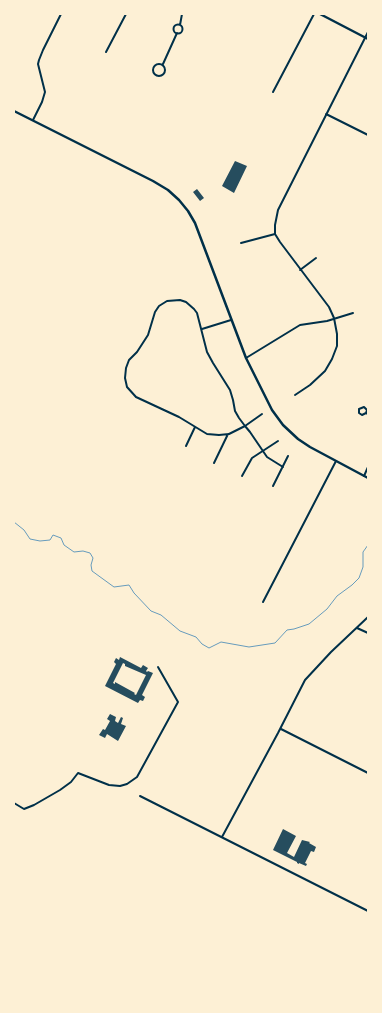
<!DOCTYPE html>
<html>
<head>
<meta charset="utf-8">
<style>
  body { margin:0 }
  #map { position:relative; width:382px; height:1013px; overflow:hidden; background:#fdf0d5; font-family:"Sofia Sans Condensed",sans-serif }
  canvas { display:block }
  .frame { position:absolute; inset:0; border:15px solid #fdf0d5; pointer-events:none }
</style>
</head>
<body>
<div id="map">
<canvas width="382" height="1013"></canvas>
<div class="frame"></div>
</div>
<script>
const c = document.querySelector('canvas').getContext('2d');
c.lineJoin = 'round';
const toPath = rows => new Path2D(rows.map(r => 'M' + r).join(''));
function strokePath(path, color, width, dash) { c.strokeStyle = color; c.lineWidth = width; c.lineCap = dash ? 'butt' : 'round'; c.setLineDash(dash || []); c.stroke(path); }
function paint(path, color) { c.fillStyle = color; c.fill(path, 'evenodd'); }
const stream = toPath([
  [14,522,24,530,30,539,40,541,50,540,53,535,61,538,64,545,74,552,83,551,90,553,93,558,91,565,92,571,114,587,129,585,134,593,151,611,161,615,180,631,196,637,202,644,209,648,221,642,249,647,275,643,287,630,294,629,309,624,327,609,337,596,352,585,359,578,363,567,363,552,368,545]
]);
const building = toPath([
  [235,161,247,166,234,193,222,186],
  [197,189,204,198,200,201,193,192],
  [120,657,141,668,143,665,148,668,146,671,147,672,148,671,153,673,142,695,145,697,143,701,140,700,138,703,105,686,116,664,114,662,116,658,119,660],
  [123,663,125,664,125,666,146,675,136,695,134,694,135,693,115,682,115,684,113,683],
  [110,714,116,717,115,721,118,723,121,717,123,718,121,724,126,726,118,741,107,734,105,738,99,735,103,729,105,730,110,721,107,719],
  [283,829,296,836,287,853,294,857,302,840,310,842,309,843,316,847,314,852,311,851,305,863,307,864,306,866,299,863,299,864,297,863,297,862,273,850]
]);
const minor = toPath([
  '173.5 29a4.5 4.5 0 1 1 9 0a4.5 4.5 0 1 1-9 0Z',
  [180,25,182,14],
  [106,52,126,14],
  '153 70a6 6 0 1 1 12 0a6 6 0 1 1-12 0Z',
  [163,64,177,33],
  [273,92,314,14],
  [326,114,368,135],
  [33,120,42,102,45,92,38,64,39,60,43,50,61,14],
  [241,243,275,234],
  [300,270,316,258],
  [202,329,231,320],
  [246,358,300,325,327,321,353,313],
  [295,395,310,385,325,371,332,359,337,346,337,334,334,318,329,307,280,242,275,234,275,225,278,210,368,32],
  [366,413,367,410,364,407,359,409,359,413,362,415,366,413,368,414],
  [262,414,245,426,229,434,219,435,207,434,179,417,136,397,127,387,125,378,126,368,129,360,137,352,148,335,155,312,159,306,167,301,180,300,186,302,194,309,197,313,207,352,213,363,230,390,233,400,235,411,239,418,245,426,250,432,267,457,283,467],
  [186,446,195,427],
  [214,463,228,434],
  [242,476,252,458,278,441],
  [364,476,368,467],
  [273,486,288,456],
  [263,602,336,461],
  [357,628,368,633],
  [281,729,368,773],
  [140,796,368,911],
  [14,803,24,809,34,805,60,790,71,782,78,773,109,785,120,786,127,784,137,777,178,702,158,667],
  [222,837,278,733,305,680,331,652,368,617]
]);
const tertiary = toPath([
  [320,14,368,39]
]);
const secondary = toPath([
  [14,111,153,181,168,190,179,200,188,211,195,223,246,358,272,410,283,425,298,439,310,447,368,478]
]);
strokePath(stream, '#669bbc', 1);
paint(building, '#264d5e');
strokePath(minor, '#003049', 2);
strokePath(tertiary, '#003049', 2.5);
strokePath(secondary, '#003049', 2.5);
</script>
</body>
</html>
